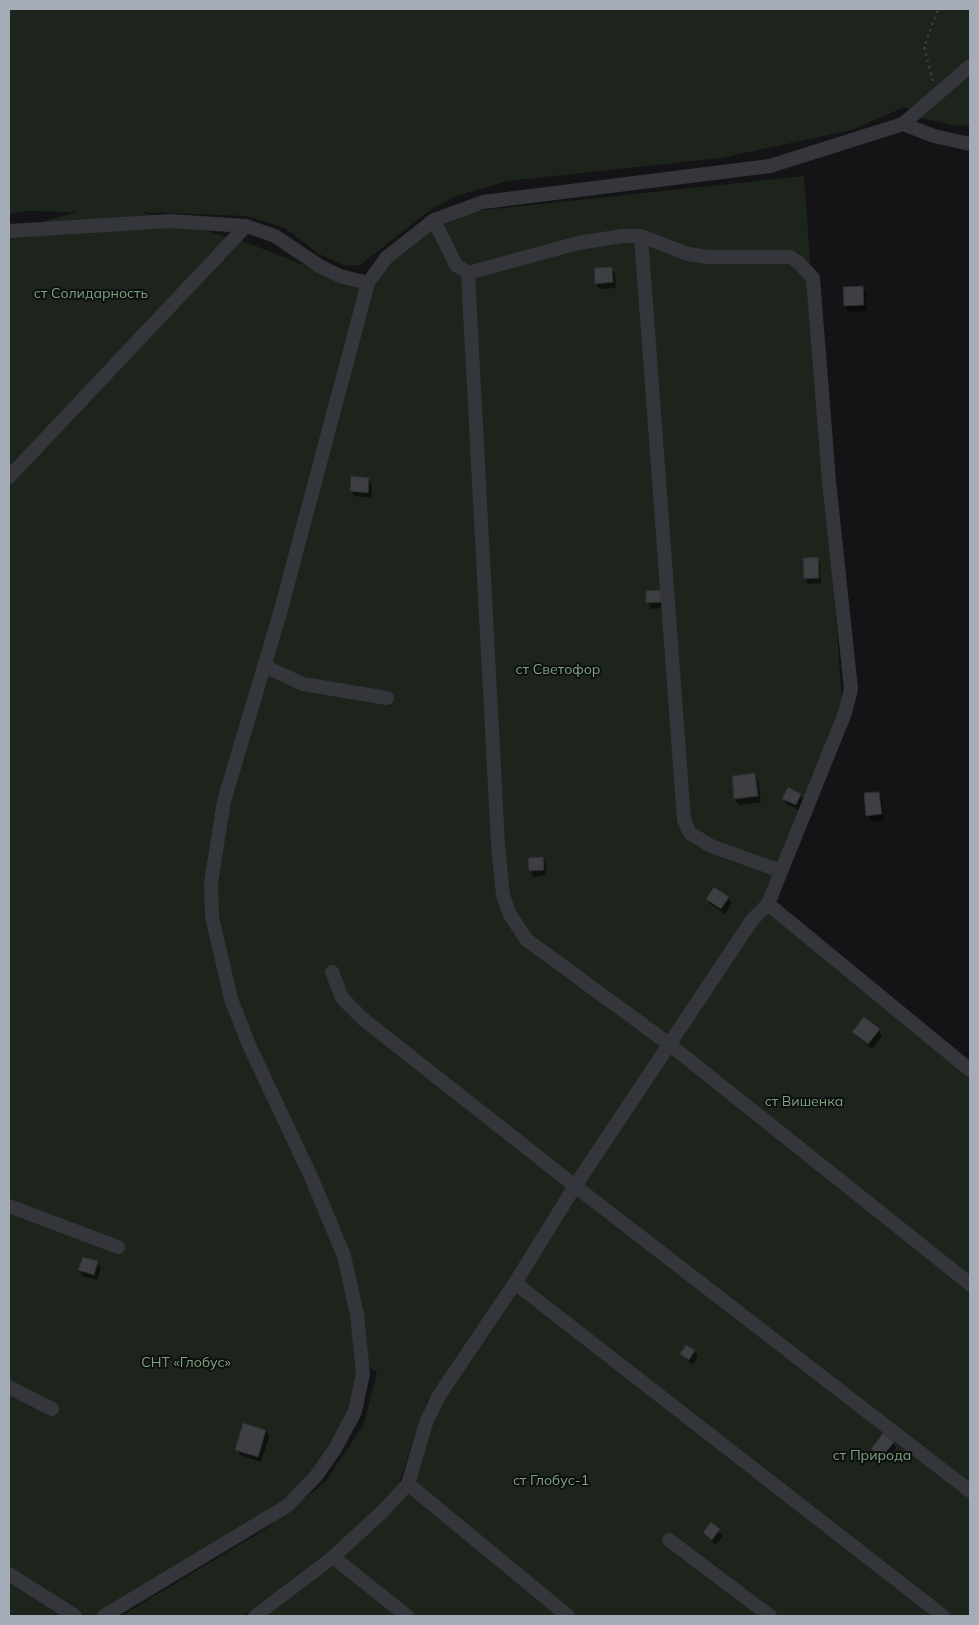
<!DOCTYPE html>
<html>
<head>
<meta charset="utf-8">
<style>
  body { margin:0 }
  #map { position:relative; width:979px; height:1625px; overflow:hidden; background:#141416; font-family:Mulish,sans-serif }
  canvas { display:block }
  .frame { position:absolute; inset:0; border:10px solid #a4acb7; pointer-events:none }
</style>
</head>
<body>
<div id="map">
<canvas width="979" height="1625"></canvas>
<div class="frame"></div>
</div>
<script>
const c = document.querySelector('canvas').getContext('2d');
c.lineJoin = 'round';
function paint(path, color) { c.fillStyle = color; c.fill(path, 'evenodd'); }
const toPath = rows => new Path2D(rows.map(r => 'M' + r).join(''));
function strokePath(path, color, width, dash) { c.strokeStyle = color; c.lineWidth = width; c.lineCap = dash ? 'butt' : 'round'; c.setLineDash(dash || []); c.stroke(path); }
function label(font, color, halo, rows, align = 'center') {
  c.font = font + ' Mulish,sans-serif'; c.lineWidth = 4; c.setLineDash([]); c.textBaseline = 'middle'; c.strokeStyle = halo; c.fillStyle = color; for (const [text, x, y, turn = 0] of rows) {
    c.save(); c.translate(x, y); c.rotate((+turn || 0) * Math.PI / 180); c.textAlign = isNaN(turn) ? turn : align; if (halo) c.strokeText(text, 0, 0); c.fillText(text, 0, 0); c.restore();
  }
}
const green = toPath([
  [9,9,970,9,970,125,958,126,925,119,904,107,852,130,721,158,507,181,456,196,432,209,360,265,345,266,319,254,285,228,246,216,141,212,245,242,371,291,400,246,456,213,804,176,843,716,768,900,970,1068,970,1616,259,1616,410,1487,431,1401,428,1399,399,1483,373,1512,329,1551,243,1616,121,1616,267,1528,325,1482,363,1426,377,1372,367,1367,359,1421,322,1480,265,1526,118,1616,9,1616,9,231,77,212,25,211,9,214]
]);
const shadow = toPath([
  [611,269,615,274,616,288,599,289,596,283],
  [863,288,866,294,867,311,848,312,845,306],
  [369,479,372,485,371,498,354,496,351,491],
  [817,558,820,564,821,583,808,584,805,579],
  [660,591,664,608,651,609,648,603,647,592],
  [755,774,758,780,761,802,739,805,735,799,733,777],
  [879,793,882,799,884,820,871,821,868,815],
  [800,795,804,800,799,810,787,804,783,799],
  [542,859,546,864,546,875,533,877,530,871],
  [728,898,732,903,725,914,711,905,707,899],
  [879,1030,882,1036,872,1049,857,1037,854,1032],
  [97,1263,101,1268,97,1280,83,1276,80,1270],
  [694,1351,698,1357,692,1365,682,1354],
  [266,1431,269,1437,261,1462,240,1455,237,1449],
  [893,1442,896,1448,885,1462,873,1449],
  [711,1524,723,1536,716,1545,704,1533]
]);
const building = toPath([
  [612,267,613,282,595,284,594,268,612,267],
  [863,286,864,305,844,306,843,287,863,286],
  [351,476,369,478,368,493,350,491,351,476],
  [818,557,819,578,804,579,803,558,818,557],
  [661,590,662,602,646,603,646,591,661,590],
  [755,773,758,796,734,799,732,776,755,773],
  [788,787,801,794,796,805,782,799,788,787],
  [879,792,882,814,866,816,864,793,879,792],
  [543,857,544,870,529,871,528,858,543,857],
  [714,887,729,897,721,909,706,899,714,887],
  [864,1017,880,1029,868,1044,852,1032,864,1017],
  [83,1257,98,1261,94,1275,78,1270,83,1257],
  [686,1345,695,1350,689,1360,680,1354,686,1345],
  [243,1423,266,1430,258,1457,235,1450,243,1423],
  [883,1433,894,1442,882,1457,871,1449,883,1433],
  [711,1522,720,1529,712,1540,703,1533,711,1522]
]);
const path = toPath([
  [933,81,924,47,938,9]
]);
const minor = toPath([
  [903,124,934,136,970,144],
  [9,231,170,221,246,226,275,236,321,267,340,276,368,283],
  [641,236,684,820,690,833,711,846,781,871],
  [468,273,498,844,503,895,510,915,527,940,669,1044,970,1284],
  [9,477,246,226],
  [264,666,303,684,387,698],
  [768,904,970,1070],
  [332,972,342,998,363,1019,575,1186,970,1491],
  [9,1206,118,1247],
  [515,1283,943,1616],
  [9,1387,52,1409],
  [408,1484,568,1616],
  [669,1540,770,1616],
  [333,1557,407,1616],
  [9,1574,75,1616],
  [104,1616,287,1506,316,1476,335,1449,355,1411,363,1374,357,1314,344,1256,312,1179,249,1045,231,999,212,917,211,883,224,801,280,613,368,283,386,258,434,220,483,202,770,166,903,124,970,66],
  [255,1616,333,1557,382,1512,408,1484,426,1423,438,1397,515,1283,575,1186,752,920,768,904,845,713,851,689,829,481,813,278,799,263,790,257,709,257,688,254,641,236,623,236,578,243,468,273,456,265,434,220]
]);
const parkNames = [
  ["ст Солидарность",91,294],
  ["ст Светофор",558,670],
  ["ст Вишенка",804,1102],
  ["СНТ «Глобус»",186,1363],
  ["ст Природа",872,1456],
  ["ст Глобус-1",551,1481]
];
paint(green, '#1c241c');
paint(shadow, '#0007');
paint(building, '#3e3f43');
strokePath(building, '#2e2e32', 1);
strokePath(path, '#3a3d42', 2.5, [2.5, 4]);
strokePath(minor, '#35363b', 14);
label('14px', '#7aa47a', '#0f0f11', parkNames);
</script>
</body>
</html>
